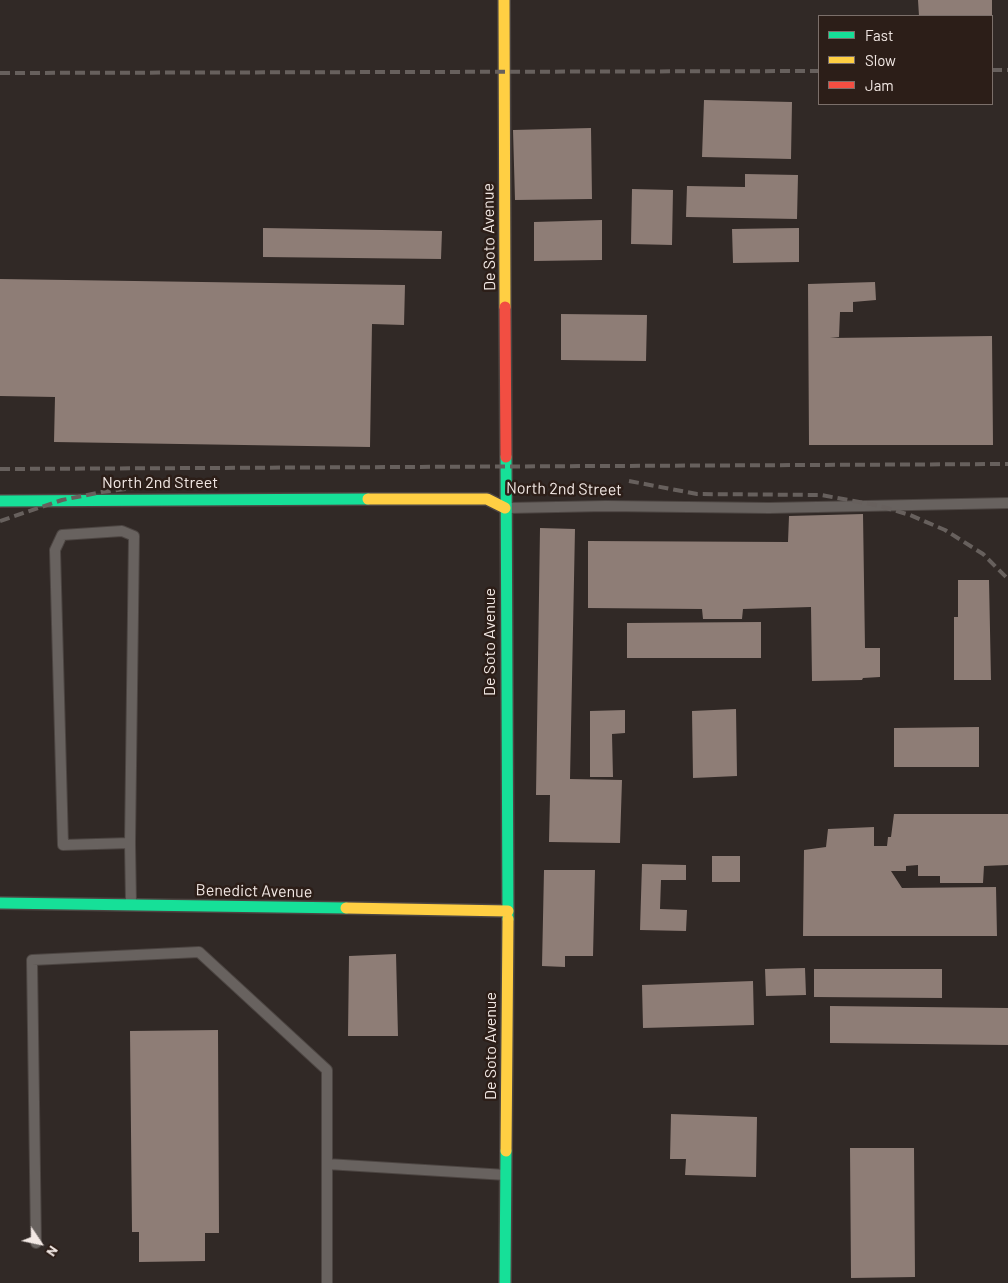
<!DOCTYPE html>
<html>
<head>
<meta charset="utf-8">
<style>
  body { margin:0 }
  #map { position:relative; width:1008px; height:1283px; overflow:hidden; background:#312926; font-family:Barlow,sans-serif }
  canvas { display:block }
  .legend { position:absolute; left:818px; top:15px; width:175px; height:90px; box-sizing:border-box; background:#2c1e18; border:1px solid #7b6f6a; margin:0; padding:6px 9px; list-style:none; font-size:15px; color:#f2e8e4 }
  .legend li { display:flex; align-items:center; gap:10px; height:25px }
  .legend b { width:25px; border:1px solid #7b6f6a }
  .north { position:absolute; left:15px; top:1218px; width:50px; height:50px; -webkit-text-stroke:4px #2c1e18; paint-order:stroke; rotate:124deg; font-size:14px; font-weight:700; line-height:20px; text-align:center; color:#f2e8e4 }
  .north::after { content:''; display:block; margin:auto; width:18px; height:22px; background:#f2e8e4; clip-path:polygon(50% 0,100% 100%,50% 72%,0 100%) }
</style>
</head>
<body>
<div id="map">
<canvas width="1008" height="1283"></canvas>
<ul class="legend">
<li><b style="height:6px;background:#16e098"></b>Fast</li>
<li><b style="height:6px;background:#ffcf43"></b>Slow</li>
<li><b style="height:6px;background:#f24e42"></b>Jam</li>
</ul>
<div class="north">N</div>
</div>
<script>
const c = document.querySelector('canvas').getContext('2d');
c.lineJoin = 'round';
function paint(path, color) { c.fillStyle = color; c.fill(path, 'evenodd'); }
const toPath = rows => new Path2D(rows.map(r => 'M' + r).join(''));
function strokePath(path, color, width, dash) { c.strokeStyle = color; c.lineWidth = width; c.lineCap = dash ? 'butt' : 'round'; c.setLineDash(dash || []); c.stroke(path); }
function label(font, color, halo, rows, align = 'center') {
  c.font = font + ' Barlow,sans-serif'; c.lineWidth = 5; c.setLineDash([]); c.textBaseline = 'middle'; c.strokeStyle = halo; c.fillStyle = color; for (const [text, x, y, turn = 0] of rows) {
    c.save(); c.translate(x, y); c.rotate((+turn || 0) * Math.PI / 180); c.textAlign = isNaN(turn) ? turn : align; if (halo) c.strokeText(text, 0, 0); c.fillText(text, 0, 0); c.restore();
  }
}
const building = toPath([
  [918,0,992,0,992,16,919,16],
  [704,100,792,102,791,159,702,157],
  [591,128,592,199,515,200,513,130],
  [745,174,798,175,797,219,686,217,687,186,745,187],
  [632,189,673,190,672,245,631,244],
  [602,220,602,260,534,261,534,222],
  [263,228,442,231,441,259,263,257],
  [799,228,799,262,733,263,732,229],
  [0,279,405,285,404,325,372,324,370,447,54,442,55,397,0,396],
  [875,282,876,300,853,302,853,312,840,312,839,337,830,338,992,336,993,445,809,445,808,284],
  [561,314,647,315,646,361,561,360],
  [863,514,865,648,880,648,880,677,863,678,862,680,812,681,811,607,743,609,742,619,703,619,702,609,588,608,588,541,788,542,789,516],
  [540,528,575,529,570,779,622,780,620,843,549,842,550,795,536,795],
  [958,580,989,580,991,680,954,680,954,617,958,617],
  [761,622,761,658,627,658,627,623],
  [736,709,737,776,693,778,692,711],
  [625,710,625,733,612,734,613,777,590,777,590,711],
  [979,727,979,767,894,767,894,728],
  [894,814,1008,814,1008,865,984,866,983,883,940,883,940,876,918,876,918,865,906,866,906,871,891,871,902,888,996,887,997,936,803,936,804,850,826,847,828,829,874,827,874,846,887,846,888,837,891,837],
  [712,856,740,856,740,882,712,882],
  [642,864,686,865,686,880,661,880,660,909,687,910,686,931,640,930],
  [544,870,595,870,593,956,565,956,565,967,542,966],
  [396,954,398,1036,348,1036,349,956],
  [805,968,806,995,766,996,765,969],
  [814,969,942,969,942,998,814,997],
  [753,981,754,1025,643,1028,642,985],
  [830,1006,1008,1008,1008,1045,830,1043],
  [218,1030,219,1233,205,1233,205,1261,139,1262,139,1232,132,1232,130,1031],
  [671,1114,757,1117,756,1177,685,1175,686,1159,670,1159],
  [850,1148,914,1148,915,1277,851,1278]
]);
const lane = toPath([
  [508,508,606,506,769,508,1008,503],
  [130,843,63,845,55,550,62,535,122,531,134,536,130,843,131,904],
  [327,1164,506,1175],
  [36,1243,32,960,199,952,327,1070,327,1283]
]);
const fast = toPath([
  [506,457,508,919],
  [0,501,368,499],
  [0,903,346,908],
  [505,1283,506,1151]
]);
const slow = toPath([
  [504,0,505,307],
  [368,499,487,499,505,508],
  [346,908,508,911],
  [506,1151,508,919]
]);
const jam = toPath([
  [505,307,506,457]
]);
const rail = toPath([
  [992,70,1008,70],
  [0,73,819,71],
  [0,469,1008,464],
  [629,481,697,494,821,495,876,505,910,515,945,530,983,554,1008,579],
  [0,521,62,500,102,492,176,483]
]);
const streetNames = [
  ["De Soto Avenue",489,237,-91],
  ["North 2nd Street",160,483],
  ["North 2nd Street",564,489,1],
  ["De Soto Avenue",490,642,-90],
  ["Benedict Avenue",254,891,1],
  ["De Soto Avenue",491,1046,-90]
];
paint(building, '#8e7d76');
strokePath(lane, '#4c4542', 12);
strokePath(fast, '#4c4542', 14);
strokePath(slow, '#4c4542', 14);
strokePath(jam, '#4c4542', 14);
strokePath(lane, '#68625f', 10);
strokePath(fast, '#16e098', 11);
strokePath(slow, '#ffcf43', 11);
strokePath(jam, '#f24e42', 11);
strokePath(rail, '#67605d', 4, [10, 5]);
label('16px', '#f2e8e4', '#2c1e18', streetNames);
</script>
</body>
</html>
